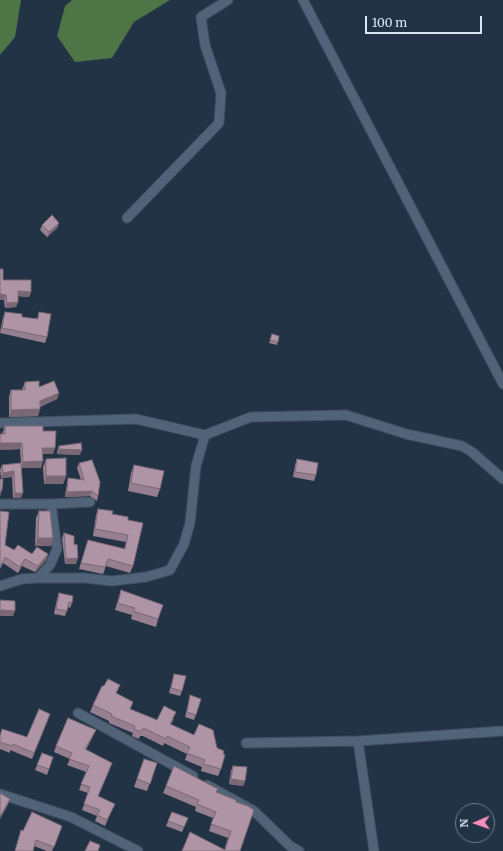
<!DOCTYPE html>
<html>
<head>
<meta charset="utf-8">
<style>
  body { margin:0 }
  #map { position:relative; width:503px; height:851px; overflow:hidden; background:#223346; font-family:Merriweather,serif }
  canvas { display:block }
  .north { position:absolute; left:455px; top:803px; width:40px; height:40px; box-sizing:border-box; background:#223346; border:1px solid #6c7b8b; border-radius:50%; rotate:268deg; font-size:11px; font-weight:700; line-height:16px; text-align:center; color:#dbe6f2 }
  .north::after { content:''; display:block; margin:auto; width:14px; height:18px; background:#fe8ebc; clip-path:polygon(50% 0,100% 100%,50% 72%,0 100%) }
  .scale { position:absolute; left:365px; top:16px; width:117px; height:18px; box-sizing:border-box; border:2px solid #dbe6f2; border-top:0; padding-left:5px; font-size:12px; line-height:14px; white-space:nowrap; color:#dbe6f2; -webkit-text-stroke:3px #223346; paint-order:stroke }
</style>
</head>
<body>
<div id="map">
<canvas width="503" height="851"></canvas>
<div class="north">N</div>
<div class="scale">100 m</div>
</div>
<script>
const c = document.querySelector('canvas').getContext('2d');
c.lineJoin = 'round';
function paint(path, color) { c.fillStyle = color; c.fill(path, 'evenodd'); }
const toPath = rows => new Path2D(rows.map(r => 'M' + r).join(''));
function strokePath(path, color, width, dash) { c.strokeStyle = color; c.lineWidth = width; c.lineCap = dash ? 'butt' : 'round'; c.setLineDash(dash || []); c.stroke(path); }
const forest = toPath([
  [0,0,21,0,15,37,0,55],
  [72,0,170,0,134,22,112,58,75,62,57,36,65,6]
]);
const street = toPath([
  [303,0,503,384],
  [127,218,219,123,221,93,205,45,201,17,228,0],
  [0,423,136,419,205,435,251,417,346,415,406,434,462,446,472,452,503,479],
  [0,504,51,504,90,502],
  [38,578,50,565,57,549,51,504],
  [0,586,22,579,38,578,85,578,112,581,146,577,170,570,184,544,190,523,196,466,205,435],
  [78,713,193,776],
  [358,741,374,851],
  [246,743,358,741,503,731],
  [207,785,254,811,290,846,299,851],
  [0,794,71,817,138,851]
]);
const wall = toPath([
  [59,223,57,228,47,237,40,230,42,225],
  [0,269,3,280,31,292,29,297,18,296,18,302,16,307,5,308,4,300,0,300],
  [5,312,22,317,37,319,39,312,47,337,45,343,0,333,3,317],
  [272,334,279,336,277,345,269,343],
  [25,382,39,387,59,393,57,399,40,407,38,416,9,417,9,396,11,390,22,390],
  [5,426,43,431,53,454,43,454,41,468,21,468,21,498,13,498,12,477,1,478,0,470,2,465,21,463,20,449,0,450,0,434,2,434],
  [59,446,80,455,57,454,57,452],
  [46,459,66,476,63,484,44,484,43,467],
  [297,459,316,475,314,481,293,477,295,465],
  [79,463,98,496,97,501,90,496,65,497,67,483,68,478,81,480,77,468],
  [134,465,160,489,157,497,128,491,131,473],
  [98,509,128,520,133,566,130,573,106,566,103,574,79,569,88,540,124,549,126,542,93,536,96,515],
  [0,511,5,545,14,550,32,554,48,554,46,560,35,572,22,566,18,573,3,563,0,569],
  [39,511,51,546,35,546,36,518],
  [64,533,74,545,76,564,65,564,62,538],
  [121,590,158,619,156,627,131,619,132,615,115,610],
  [59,593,72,603,70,608,68,607,65,616,54,614,57,599],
  [174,674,182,691,180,696,169,693],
  [116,693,130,709,157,720,174,719,171,724,217,748,223,754,221,769,218,776,201,771,202,767,185,760,187,754,164,743,163,746,143,736,140,736,139,739,132,736,133,733,109,723,109,721,90,712,93,705],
  [190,695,201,699,194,720,185,717,189,700],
  [48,720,32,759,10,750,10,753,0,749,0,736,27,737],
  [93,736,86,750,110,769,98,796,112,810,105,826,95,821,97,816,82,810,88,793,79,790,86,772,67,765,70,759,54,752,56,746],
  [42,753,53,757,47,775,35,770],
  [144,759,157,763,147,791,134,787],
  [233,766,245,781,243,786,229,784,231,771],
  [166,786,217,792,236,802,248,806,224,850,228,838,209,831,213,818,195,811,196,807,163,793],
  [172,812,188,818,182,832,166,826],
  [62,826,52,851,47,851,34,846,33,851,15,851,21,830,23,831]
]);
const shadedWall = toPath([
  [59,223,57,228,47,237,49,232],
  [18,291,31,292,29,297,16,296],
  [0,294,6,295,4,300,0,300],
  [18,302,16,307,5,308,7,303],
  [59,393,57,399,37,408,40,401],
  [40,409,38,416,9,417,11,410],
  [0,443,22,443,20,449,0,450],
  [42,448,55,448,53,454,40,454],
  [59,449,82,450,80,455,57,454],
  [43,461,41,468,21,468,23,462],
  [14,471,12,477,1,478,3,473],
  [46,476,66,476,63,484,44,484],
  [2,490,0,497,0,492],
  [92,491,90,496,65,497,67,492],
  [15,493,23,493,21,498,13,498],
  [38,538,53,538,51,546,35,546],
  [48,554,46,560,35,572,38,566],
  [78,558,76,564,65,564,66,559],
  [25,559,22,566,18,573,20,567],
  [0,610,15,611,13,616,0,616],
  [96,730,93,736,83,755,85,749],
  [231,779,245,781,243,786,229,784],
  [10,799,8,805,0,819,0,817]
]);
const building = toPath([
  [52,215,59,223,49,232,42,225,52,215],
  [0,269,3,269,3,280,31,280,31,292,18,291,18,302,7,303,6,295,0,294,0,269],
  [5,312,22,314,22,317,38,319,39,312,51,314,47,337,2,328,5,312],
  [272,334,279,336,278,342,270,340,272,334],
  [39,381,39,387,54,381,59,393,40,401,40,409,11,410,11,390,25,390,25,382,39,381],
  [5,426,43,426,43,431,56,431,55,448,42,448,43,461,23,462,22,443,0,443,0,434,5,434,5,426],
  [81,443,82,450,59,449,59,446,81,443],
  [66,458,66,476,46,476,46,459,66,458],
  [297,459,318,463,316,475,295,472,297,459],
  [92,460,100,482,98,496,92,491,67,492,68,478,84,480,79,463,92,460],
  [21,463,23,493,15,493,14,471,3,473,2,465,21,463],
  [134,465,164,471,160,489,131,483,134,465],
  [0,479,3,479,2,490,0,492,0,479],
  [98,509,113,511,112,514,128,517,128,520,143,523,133,566,108,559,105,567,81,563,88,540,125,549,128,535,95,529,98,509],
  [0,511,9,512,5,545,14,550,18,545,32,554,37,547,48,554,38,566,25,559,20,567,5,557,0,567,0,511],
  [39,511,50,511,53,538,38,538,39,511],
  [64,533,74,536,74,545,77,544,78,558,66,559,64,533],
  [121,590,163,605,158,619,133,611,135,608,118,603,121,590],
  [59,593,73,596,72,603,69,602,67,611,56,609,59,593],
  [0,600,15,601,15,611,0,610,0,600],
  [174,674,186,676,182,691,171,688,174,674],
  [108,679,120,685,116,693,133,702,130,709,157,720,164,706,176,712,170,724,194,735,199,724,213,730,217,748,224,751,223,754,225,755,221,769,203,764,205,760,187,753,190,747,167,736,166,739,146,729,142,729,141,732,134,729,135,726,111,716,112,714,93,705,102,686,104,686,108,679],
  [190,695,201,699,196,715,187,712,190,695],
  [39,709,50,714,34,753,13,744,12,746,0,742,0,736,2,729,27,737,39,709],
  [68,718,96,730,85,749,112,763,98,796,115,804,107,820,97,815,100,810,84,804,90,787,81,784,89,766,69,759,72,753,56,746,68,718],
  [42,753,53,757,49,769,37,765,42,753],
  [144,759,157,763,150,784,137,779,144,759],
  [174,766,218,789,216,792,236,800,236,802,248,806,254,810,240,851,182,851,190,832,225,850,231,831,211,824,216,812,197,804,199,800,166,786,174,766],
  [233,766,247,767,245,781,231,779,233,766],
  [0,793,10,799,0,817,0,793],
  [32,812,62,826,54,847,36,840,33,851,15,851,21,830,23,831,32,812],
  [172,812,188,818,184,827,168,821,172,812],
  [90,841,100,845,98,851,85,851,90,841]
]);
paint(forest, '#4d7545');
strokePath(street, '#404f5f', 11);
strokePath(street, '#506378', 9);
paint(wall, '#967f8f');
paint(shadedWall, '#7a6874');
paint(building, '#af94a6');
strokePath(building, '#7a6874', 1);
</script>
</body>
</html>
